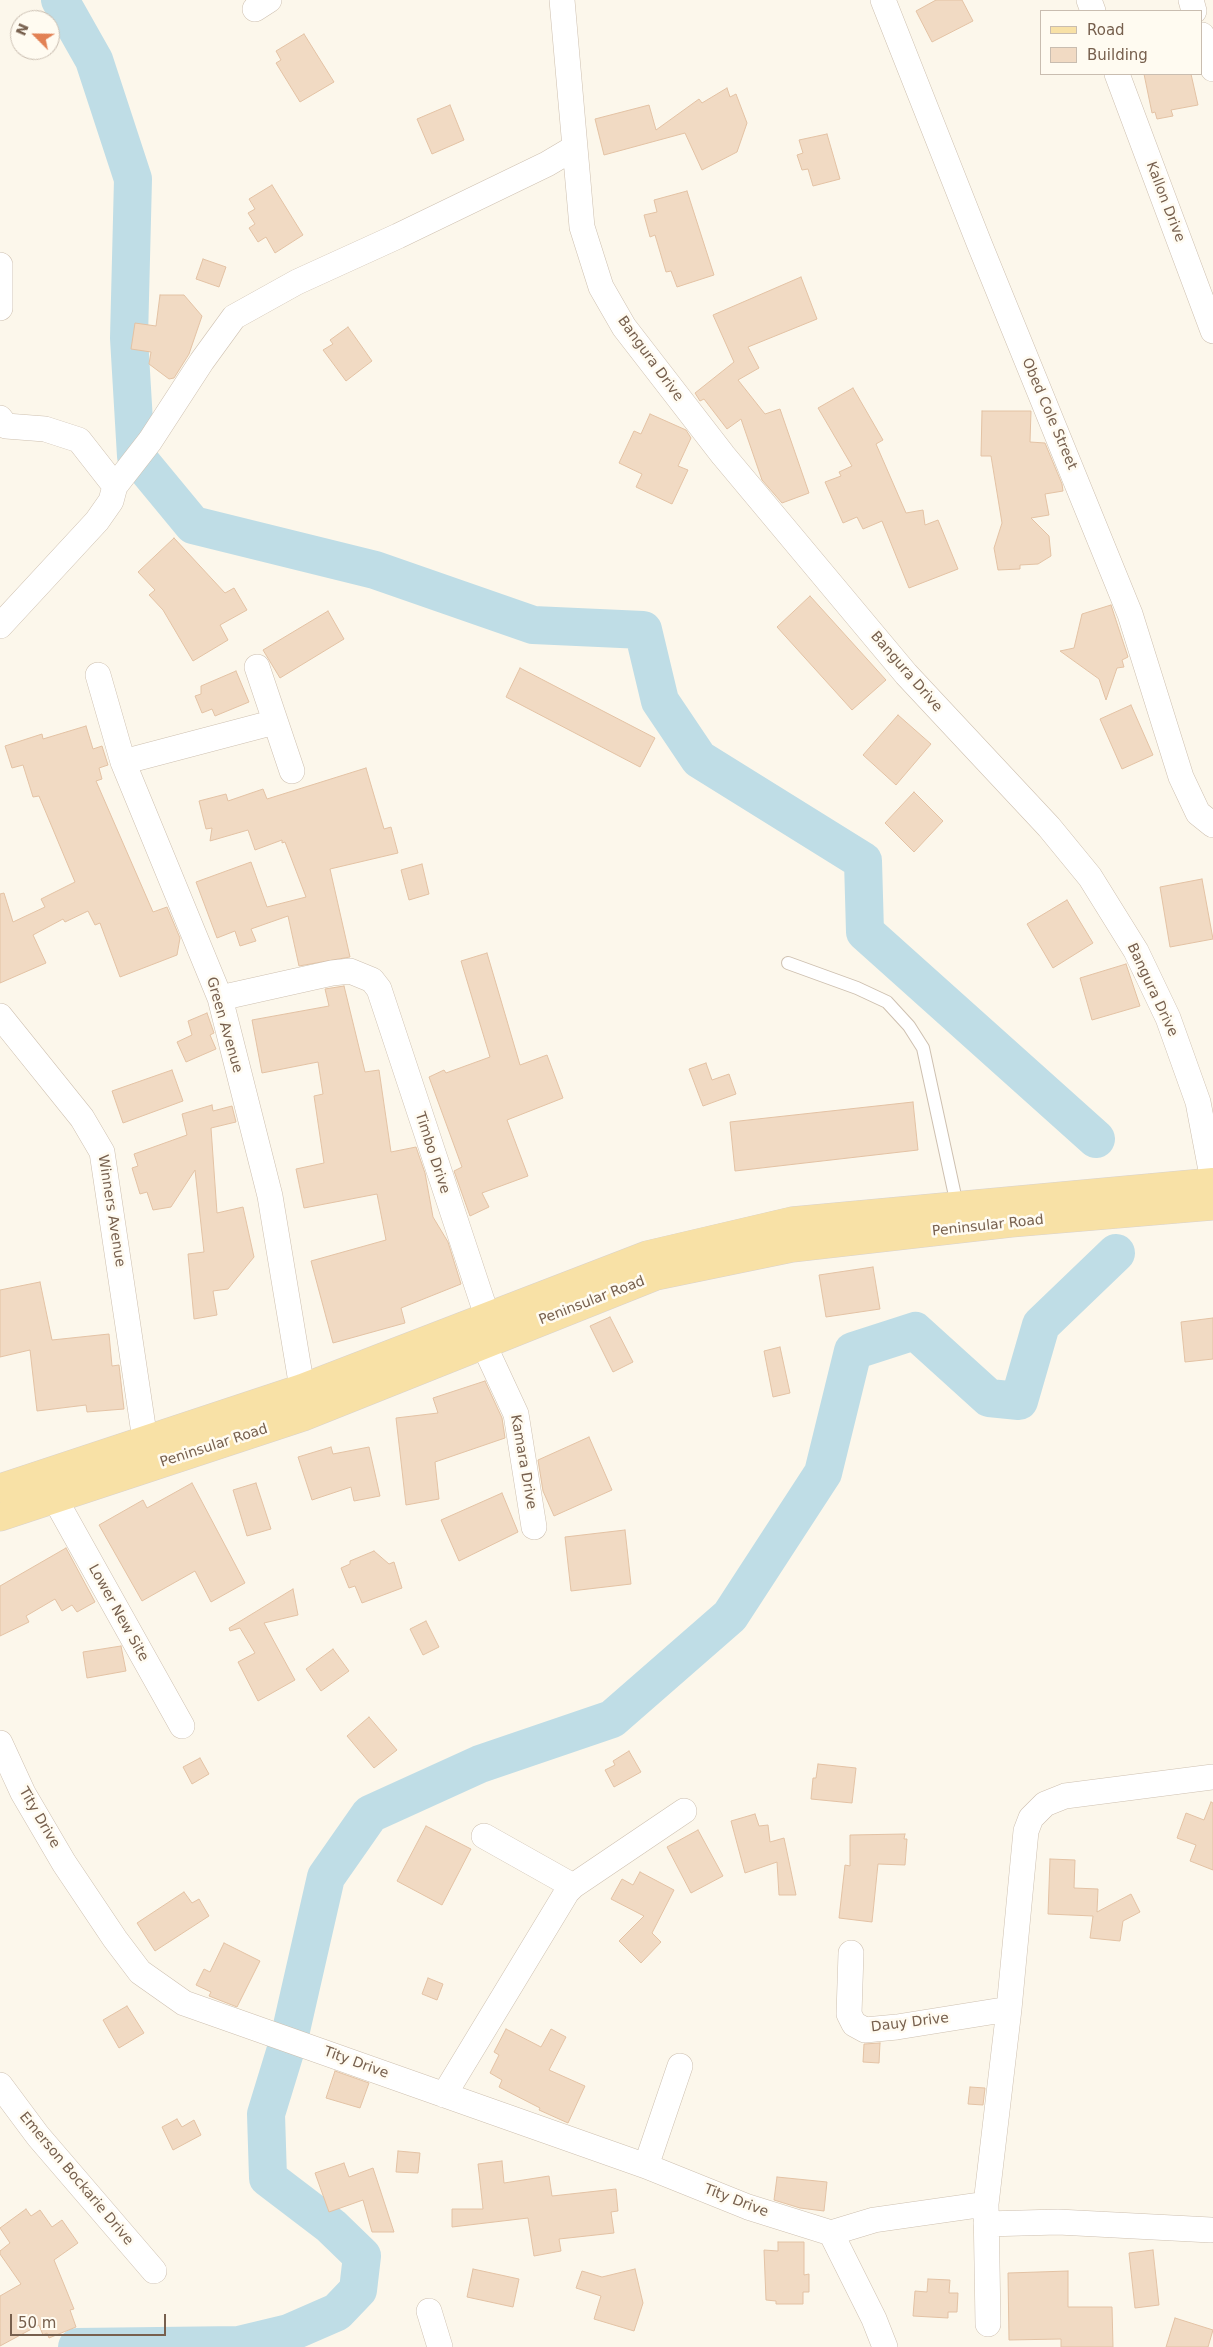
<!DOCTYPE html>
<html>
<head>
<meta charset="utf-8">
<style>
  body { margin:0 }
  #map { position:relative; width:1213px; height:2347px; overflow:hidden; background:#fcf7eb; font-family:"DejaVu Sans",sans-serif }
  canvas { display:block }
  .legend { position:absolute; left:1040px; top:10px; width:162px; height:65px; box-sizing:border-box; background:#fffbf1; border:1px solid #c9bdb0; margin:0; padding:6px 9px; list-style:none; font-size:15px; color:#77604e }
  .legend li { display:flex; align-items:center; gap:10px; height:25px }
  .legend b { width:25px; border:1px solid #c9bdb0 }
  .north { position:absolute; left:10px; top:10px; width:50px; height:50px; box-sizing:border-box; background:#fffbf1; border:1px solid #c9bdb0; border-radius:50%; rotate:293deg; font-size:14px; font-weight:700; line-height:20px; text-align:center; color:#77604e }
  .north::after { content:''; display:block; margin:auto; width:18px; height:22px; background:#e28154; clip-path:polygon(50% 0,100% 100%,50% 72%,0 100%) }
  .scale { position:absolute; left:10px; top:2314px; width:156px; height:22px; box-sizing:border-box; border:2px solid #77604e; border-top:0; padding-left:6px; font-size:15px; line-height:18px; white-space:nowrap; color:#77604e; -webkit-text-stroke:4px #fffbf1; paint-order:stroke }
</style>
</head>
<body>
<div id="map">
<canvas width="1213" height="2347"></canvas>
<ul class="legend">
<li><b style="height:6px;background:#f8e1a6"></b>Road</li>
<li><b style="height:14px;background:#f1dac3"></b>Building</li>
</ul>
<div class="north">N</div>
<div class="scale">50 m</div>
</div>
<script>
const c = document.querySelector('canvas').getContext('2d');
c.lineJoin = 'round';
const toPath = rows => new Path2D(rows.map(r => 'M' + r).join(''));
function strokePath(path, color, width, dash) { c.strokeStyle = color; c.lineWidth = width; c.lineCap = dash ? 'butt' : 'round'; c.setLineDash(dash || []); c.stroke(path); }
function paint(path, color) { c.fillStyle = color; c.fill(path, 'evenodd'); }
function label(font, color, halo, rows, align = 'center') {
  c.font = font + ' "DejaVu Sans",sans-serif'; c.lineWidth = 5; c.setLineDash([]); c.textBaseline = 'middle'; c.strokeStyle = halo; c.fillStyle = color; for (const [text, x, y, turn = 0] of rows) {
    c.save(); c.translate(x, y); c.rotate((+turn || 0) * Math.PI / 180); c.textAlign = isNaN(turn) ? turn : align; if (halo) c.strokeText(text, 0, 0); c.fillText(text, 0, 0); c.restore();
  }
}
const river = toPath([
  [60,0,94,60,133,179,129,338,136,456,193,525,375,570,533,625,643,630,660,701,699,759,863,861,865,932,1096,1139],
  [77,2347,239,2345,289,2333,337,2312,358,2290,362,2256,331,2226,268,2178,266,2114,289,2039,326,1877,370,1814,480,1764,612,1719,730,1616,823,1473,853,1351,915,1331,989,1398,1019,1401,1041,1325,1116,1253]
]);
const building = toPath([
  [936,0,962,0,973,21,932,42,916,11,936,0],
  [304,34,334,82,300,102,276,63,281,60,276,51,304,34],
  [1144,74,1191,74,1198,105,1171,110,1173,116,1157,119,1155,112,1152,113,1144,74],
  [727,88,730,97,736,94,747,123,737,152,702,170,685,133,604,155,595,119,649,105,656,130,699,99,702,103,727,88],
  [450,105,464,140,432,154,417,119,450,105],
  [827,134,840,179,813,186,808,169,802,170,797,155,803,153,799,140,827,134],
  [272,185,303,235,275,253,266,237,258,242,249,228,255,224,248,213,255,209,249,199,272,185],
  [687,191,714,275,677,287,671,271,666,272,655,235,650,237,644,215,657,212,654,200,687,191],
  [203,259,226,267,219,287,196,279,203,259],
  [801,277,817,319,748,347,759,368,738,380,765,414,780,409,809,493,782,503,762,480,741,419,727,429,704,399,700,401,695,393,734,362,713,315,801,277],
  [160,295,184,295,202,316,189,354,174,378,169,379,149,364,151,352,131,349,135,323,156,326,160,295],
  [348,327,372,361,346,381,323,350,333,344,330,340,348,327],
  [853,388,883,440,876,444,906,513,923,510,925,525,938,520,958,569,909,588,882,521,863,529,857,517,843,523,825,482,841,476,839,472,852,466,818,408,853,388],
  [982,411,1031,411,1030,442,1045,443,1062,484,1063,491,1045,494,1049,515,1031,518,1049,536,1051,556,1038,564,1020,565,1020,569,998,570,994,548,1002,523,991,456,981,456,982,411],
  [650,414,686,430,691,438,678,466,688,470,672,504,636,487,642,474,619,463,634,431,641,434,650,414],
  [174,538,225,593,234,588,247,610,220,625,228,640,193,661,163,610,149,595,155,590,138,572,174,538],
  [810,596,886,680,852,710,777,627,810,596],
  [1111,605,1128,657,1122,660,1124,667,1117,668,1106,700,1099,679,1060,651,1074,648,1082,614,1111,605],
  [328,611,344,639,280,678,263,650,328,611],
  [520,668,655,738,640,767,506,697,520,668],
  [236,671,249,702,215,716,212,709,202,713,195,696,201,694,201,686,236,671],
  [1131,705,1153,755,1122,769,1100,719,1131,705],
  [898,715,931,744,896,785,863,755,898,715],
  [86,726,93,749,102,746,108,765,99,768,102,779,96,781,153,912,167,907,180,938,177,955,120,977,100,923,95,925,88,911,65,922,63,919,33,935,46,963,0,983,0,894,4,893,13,922,45,907,41,899,75,882,39,796,33,797,23,765,12,768,5,746,42,734,43,739,86,726],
  [366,768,384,829,391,827,398,853,330,869,350,957,299,966,288,916,251,929,256,941,240,946,235,931,217,938,196,882,251,862,267,907,306,897,285,842,282,843,282,840,255,850,248,830,210,841,212,828,206,829,199,801,226,794,228,801,263,789,267,799,366,768],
  [914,792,943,821,914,852,885,823,914,792],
  [422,864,429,894,409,900,401,870,422,864],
  [1202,879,1213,939,1170,947,1160,887,1202,879],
  [1067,900,1093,943,1053,968,1027,924,1067,900],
  [487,953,520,1065,547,1055,563,1098,507,1120,528,1176,482,1193,489,1207,470,1216,454,1171,462,1167,429,1077,444,1070,446,1073,490,1057,461,961,487,953],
  [1126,964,1140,1006,1092,1020,1080,978,1126,964],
  [344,986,365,1072,379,1070,391,1152,416,1147,425,1173,433,1217,448,1242,461,1284,401,1308,405,1323,333,1343,311,1261,386,1240,377,1194,304,1208,296,1169,324,1163,314,1096,323,1094,318,1062,262,1073,252,1020,329,1006,325,989,344,986],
  [207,1013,214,1033,210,1035,216,1049,186,1062,177,1042,192,1035,188,1021,207,1013],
  [706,1063,712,1080,729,1074,736,1094,703,1106,689,1069,706,1063],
  [172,1070,183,1101,123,1123,112,1091,172,1070],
  [913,1102,918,1150,735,1171,730,1122,913,1102],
  [212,1105,213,1111,232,1106,236,1122,211,1128,217,1213,243,1207,254,1257,228,1289,213,1291,217,1315,194,1319,188,1254,204,1252,195,1170,171,1207,153,1210,147,1192,140,1194,132,1168,138,1166,134,1154,187,1135,182,1114,212,1105],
  [873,1267,880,1309,826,1317,819,1275,873,1267],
  [40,1282,52,1340,109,1334,112,1366,119,1365,124,1409,87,1412,86,1405,37,1411,30,1350,0,1357,0,1290,40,1282],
  [610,1317,633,1362,613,1372,590,1326,610,1317],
  [1213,1318,1213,1359,1185,1362,1181,1322,1213,1318],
  [780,1347,790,1393,773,1397,764,1351,780,1347],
  [485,1381,502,1418,505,1438,435,1462,439,1499,406,1505,396,1418,438,1413,433,1398,485,1381],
  [589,1437,612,1490,554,1516,543,1491,538,1460,589,1437],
  [331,1447,333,1454,369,1447,380,1496,354,1501,351,1487,312,1500,298,1457,331,1447],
  [192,1483,245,1583,211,1602,195,1571,142,1601,99,1525,143,1500,147,1508,192,1483],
  [256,1483,271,1529,247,1536,233,1490,256,1483],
  [502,1493,518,1532,459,1561,441,1520,502,1493],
  [625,1530,631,1584,571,1591,565,1537,625,1530],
  [66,1548,95,1602,77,1612,72,1605,62,1611,55,1599,26,1616,29,1622,0,1636,0,1586,66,1548],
  [374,1551,389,1564,394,1562,402,1588,362,1603,355,1586,349,1588,341,1568,350,1564,350,1561,374,1551],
  [293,1589,298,1615,264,1623,295,1680,258,1701,238,1662,255,1653,240,1628,230,1631,229,1628,293,1589],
  [426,1621,439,1647,423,1655,410,1629,426,1621],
  [121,1646,126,1671,87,1678,83,1652,121,1646],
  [333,1649,349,1671,321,1691,306,1669,333,1649],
  [369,1717,397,1750,374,1768,347,1736,369,1717],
  [629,1751,641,1772,614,1787,605,1770,615,1765,613,1761,629,1751],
  [200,1758,209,1774,192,1784,183,1767,200,1758],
  [818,1764,856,1768,852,1803,811,1799,813,1778,816,1778,818,1764],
  [1211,1802,1213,1803,1213,1870,1190,1861,1196,1845,1177,1838,1186,1813,1204,1820,1211,1802],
  [755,1814,759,1826,768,1825,770,1842,784,1838,796,1895,779,1895,777,1862,745,1873,731,1821,755,1814],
  [426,1826,471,1849,442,1905,397,1881,426,1826],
  [698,1830,723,1876,691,1893,667,1847,698,1830],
  [905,1834,904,1839,907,1839,905,1865,878,1864,872,1922,839,1918,845,1865,850,1866,850,1835,905,1834],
  [1050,1859,1075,1860,1074,1888,1098,1889,1097,1912,1131,1894,1140,1912,1123,1921,1120,1941,1090,1938,1093,1916,1048,1914,1050,1859],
  [640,1872,674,1890,652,1933,661,1942,641,1963,619,1941,644,1916,611,1899,622,1879,633,1885,640,1872],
  [184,1892,192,1903,199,1899,209,1916,155,1951,137,1923,184,1892],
  [224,1943,260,1961,237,2007,209,1996,211,1992,196,1985,204,1969,210,1972,224,1943],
  [428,1978,443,1984,437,2000,422,1994,428,1978],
  [127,2006,144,2033,119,2048,103,2020,127,2006],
  [506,2029,541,2047,551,2029,566,2037,549,2070,585,2086,568,2123,539,2110,540,2108,499,2087,502,2080,490,2073,499,2055,494,2052,506,2029],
  [880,2043,879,2063,863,2062,864,2044,880,2043],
  [335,2071,369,2083,360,2108,326,2098,335,2071],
  [970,2087,985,2088,983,2105,968,2104,970,2087],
  [177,2119,182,2127,194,2120,201,2135,173,2150,162,2127,177,2119],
  [398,2151,420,2153,418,2173,396,2172,398,2151],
  [502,2161,504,2183,549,2176,552,2196,616,2189,618,2211,611,2212,614,2233,559,2239,561,2251,534,2256,528,2218,452,2227,452,2209,483,2209,478,2164,502,2161],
  [344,2163,349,2177,373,2168,394,2232,372,2232,363,2200,329,2212,315,2173,344,2163],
  [777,2177,827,2182,824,2211,800,2208,774,2200,777,2177],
  [26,2209,31,2216,40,2210,52,2227,62,2220,78,2243,54,2260,74,2309,70,2310,76,2327,49,2338,47,2333,43,2335,39,2325,0,2346,0,2296,21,2284,0,2254,0,2251,10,2243,0,2228,26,2209],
  [778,2242,804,2242,804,2275,809,2274,809,2292,803,2292,803,2304,776,2304,776,2301,766,2300,764,2250,778,2251,778,2242],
  [1153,2250,1159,2305,1135,2308,1129,2253,1153,2250],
  [473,2269,519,2279,513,2307,467,2297,473,2269],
  [635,2269,643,2303,634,2331,594,2319,601,2296,576,2288,582,2271,602,2277,635,2269],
  [1068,2271,1068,2307,1112,2307,1113,2347,1061,2347,1061,2339,1009,2340,1008,2273,1068,2271],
  [928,2279,950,2280,949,2293,958,2293,957,2312,948,2312,948,2318,913,2316,915,2291,927,2292,928,2279],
  [1175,2318,1213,2330,1208,2347,1166,2347,1175,2318]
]);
const lane = toPath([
  [788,963,857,988,887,1002,909,1026,923,1048,957,1205]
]);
const street = toPath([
  [562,0,582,227,601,287,624,327,723,455,906,674,1049,827,1090,877,1136,951,1168,1018,1198,1102,1213,1181],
  [883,0,979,243,1130,614,1181,777,1198,813,1213,825],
  [1089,0,1093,11],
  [1191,0,1194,11],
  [255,9,269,0],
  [1202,35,1213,69],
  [1117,74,1213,331],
  [0,265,0,308],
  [0,418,6,426,45,429,79,440,115,486,111,501,97,521,0,626],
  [115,486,150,441,202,361,234,317,297,282,398,236,547,164,574,148],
  [257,667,292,771],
  [98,675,123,762,220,998,270,1196,302,1388],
  [123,762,275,722],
  [220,998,332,973,350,971,372,980,379,989,487,1316],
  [0,1016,82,1118,102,1152,145,1440,151,1460],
  [483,1343,516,1414,534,1527],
  [55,1499,182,1726],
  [0,1743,23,1793,64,1863,115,1939,140,1972,184,2003,646,2166,748,2207,831,2233],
  [484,1836,573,1886],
  [851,1953,849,2014,854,2024,865,2030,897,2027,1009,2009],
  [0,2085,38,2136,154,2271],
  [444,2095,567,1892,573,1886,684,1811],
  [646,2166,680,2066],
  [986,2224,1058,2222,1211,2230],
  [831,2233,874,2220,986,2204],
  [831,2233,874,2319,885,2347],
  [429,2311,440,2347],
  [988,2324,986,2204,1009,2009,1026,1831,1031,1818,1045,1804,1065,1796,1213,1777]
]);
const primary = toPath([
  [0,1488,302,1388,647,1255,792,1221,1213,1182],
  [0,1517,303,1417,656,1276,792,1248,1011,1223,1213,1206]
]);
const streetNames = [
  ["Kallon Drive",1165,202,69],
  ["Bangura Drive",650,359,54],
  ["Obed Cole Street",1049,414,67],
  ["Bangura Drive",906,672,49],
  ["Bangura Drive",1152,990,65],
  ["Green Avenue",224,1025,74],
  ["Timbo Drive",432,1153,72],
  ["Winners Avenue",111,1211,81],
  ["Peninsular Road",988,1226,-6],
  ["Peninsular Road",592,1301,-21],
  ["Peninsular Road",214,1446,-18],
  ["Kamara Drive",523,1462,80],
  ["Lower New Site",118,1613,61],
  ["Tity Drive",39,1818,60],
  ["Dauy Drive",910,2023,-7],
  ["Tity Drive",356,2063,20],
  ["Emerson Bockarie Drive",76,2179,50],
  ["Tity Drive",736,2201,21]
];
strokePath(river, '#bfdde6', 38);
paint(building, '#f1dac3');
strokePath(building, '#e3c2a4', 1);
strokePath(lane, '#cec0b0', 14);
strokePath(street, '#cec0b0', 26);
strokePath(primary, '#d9d2cd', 29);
strokePath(lane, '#fff', 12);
strokePath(street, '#fff', 25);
strokePath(primary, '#f8e1a6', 28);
label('14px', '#77604e', '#fffbf1', streetNames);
</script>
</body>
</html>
